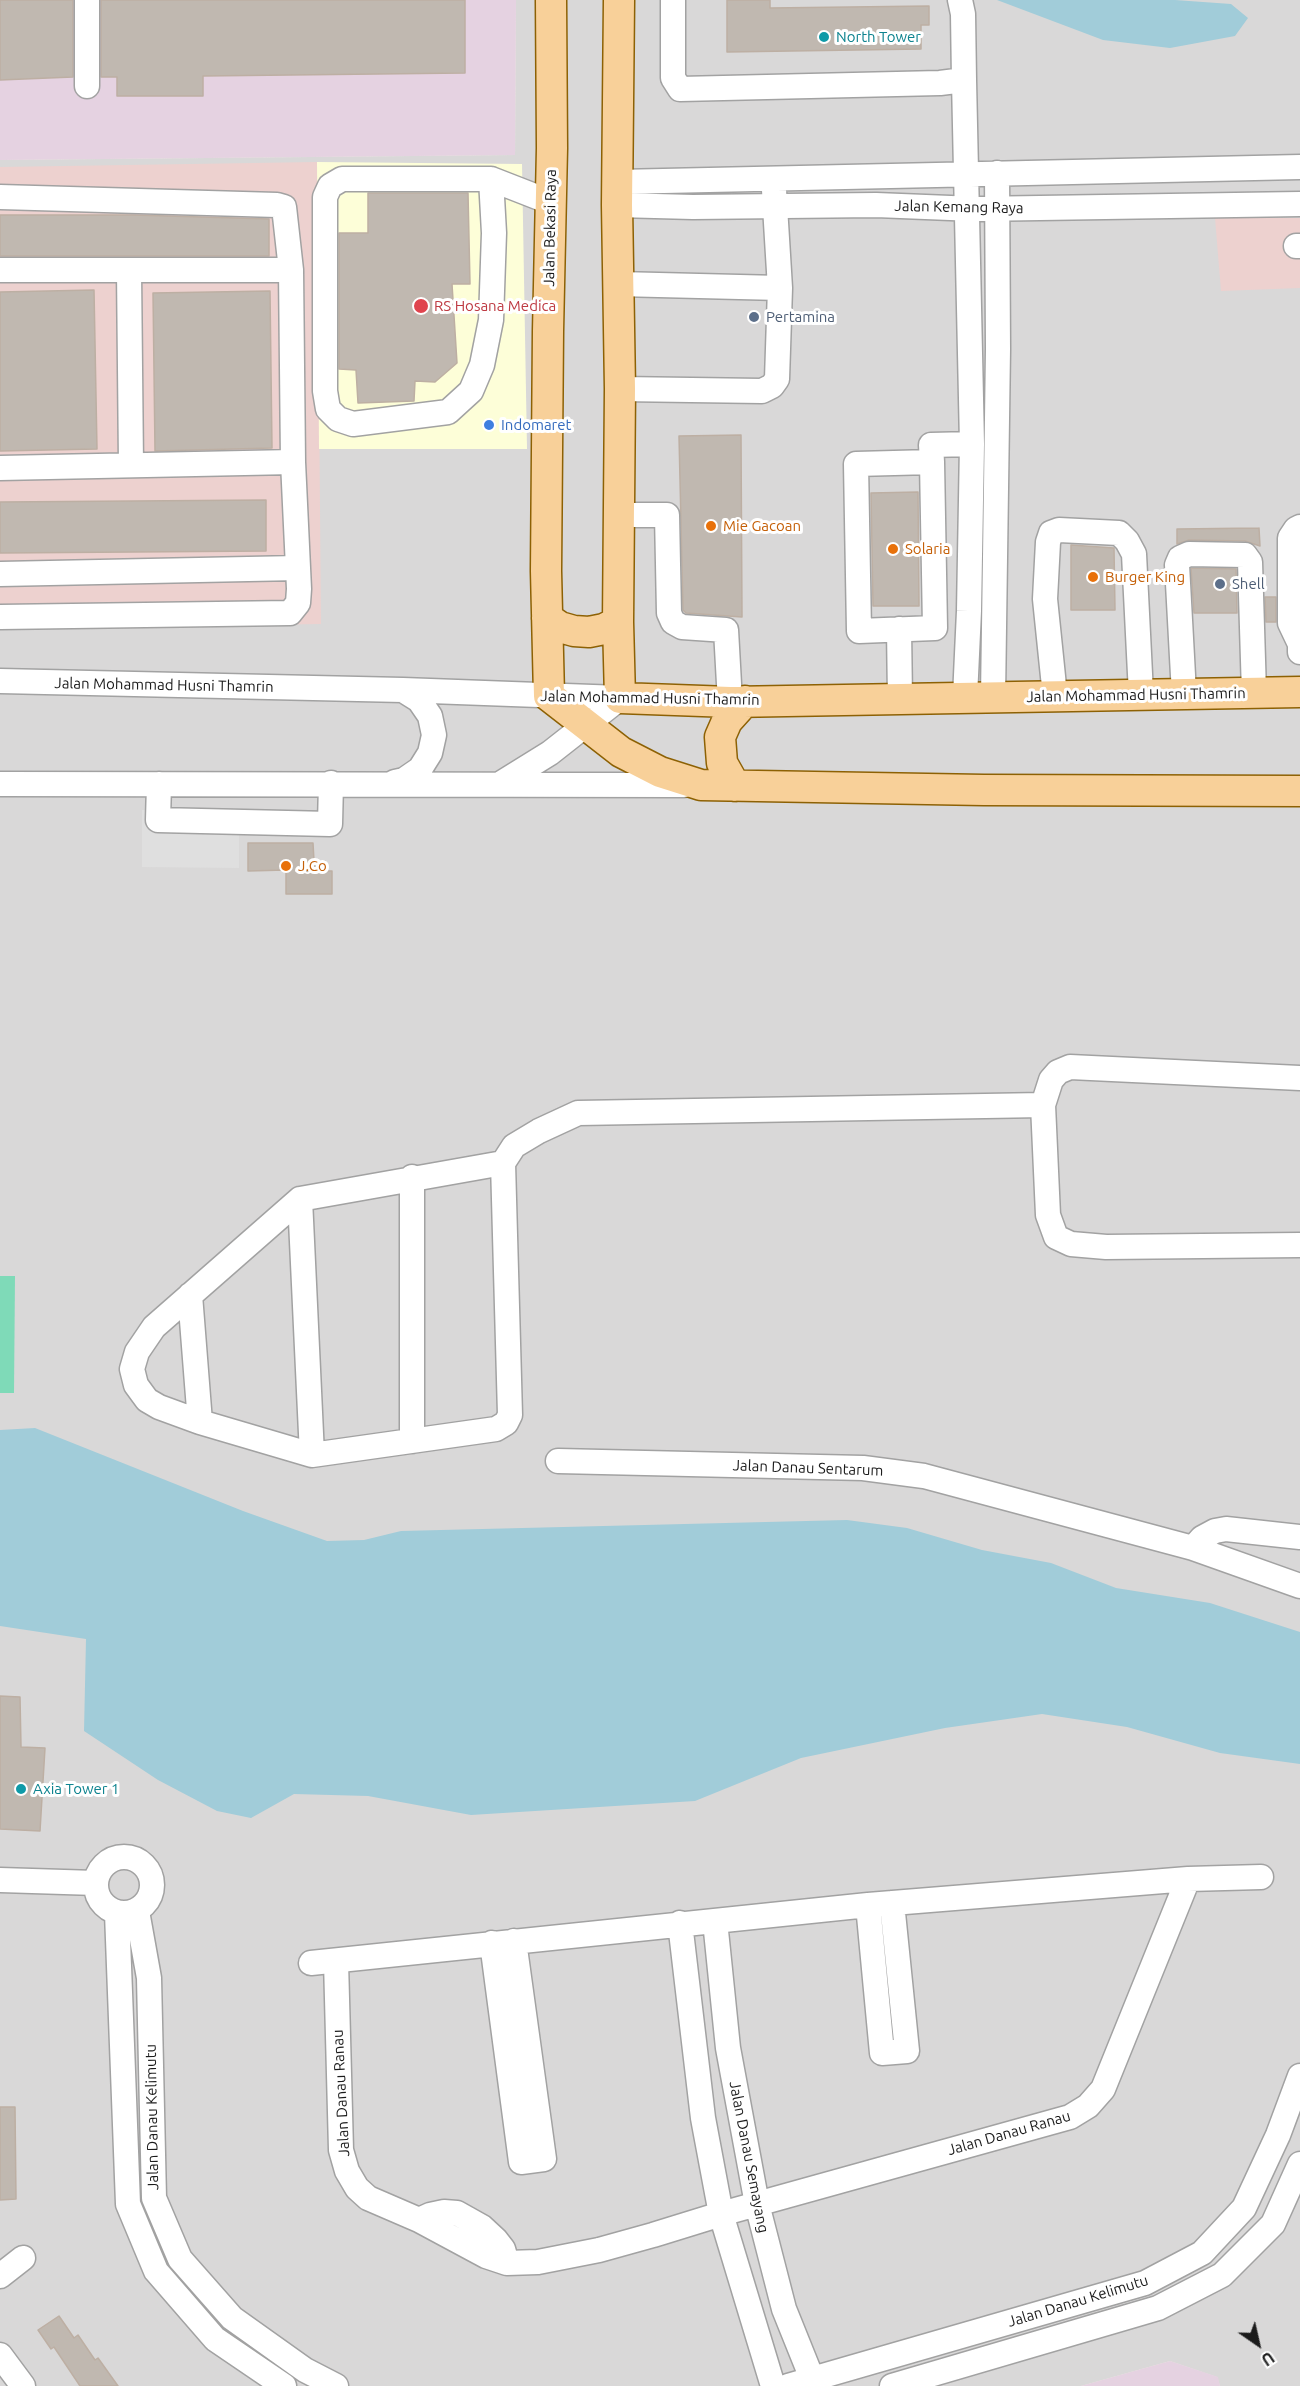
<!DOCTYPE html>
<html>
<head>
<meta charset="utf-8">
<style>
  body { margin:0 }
  #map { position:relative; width:1300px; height:2386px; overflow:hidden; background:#ece8e0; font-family:Ubuntu,sans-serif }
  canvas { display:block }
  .north { position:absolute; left:1228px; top:2314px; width:60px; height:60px; -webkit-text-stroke:4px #fff; paint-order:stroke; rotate:146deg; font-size:16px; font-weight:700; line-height:24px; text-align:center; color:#1b1b1b }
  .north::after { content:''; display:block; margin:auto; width:21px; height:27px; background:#1b1b1b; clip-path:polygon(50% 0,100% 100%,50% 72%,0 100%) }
</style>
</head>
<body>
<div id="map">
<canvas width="1300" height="2386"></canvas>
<div class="north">U</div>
</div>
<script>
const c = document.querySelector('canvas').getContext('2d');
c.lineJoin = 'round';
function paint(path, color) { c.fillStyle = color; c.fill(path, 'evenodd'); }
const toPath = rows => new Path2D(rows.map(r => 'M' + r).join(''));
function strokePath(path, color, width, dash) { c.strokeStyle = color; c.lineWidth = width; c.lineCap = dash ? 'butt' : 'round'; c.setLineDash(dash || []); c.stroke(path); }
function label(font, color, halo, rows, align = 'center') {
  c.font = font + ' Ubuntu,sans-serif'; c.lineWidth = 6; c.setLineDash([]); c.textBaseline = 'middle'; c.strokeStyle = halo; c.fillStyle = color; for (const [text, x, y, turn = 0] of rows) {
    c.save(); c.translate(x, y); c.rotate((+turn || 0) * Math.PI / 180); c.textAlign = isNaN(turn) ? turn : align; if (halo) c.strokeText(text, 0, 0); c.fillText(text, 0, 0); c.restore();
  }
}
const residential = toPath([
  [516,0,1300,0,1300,2386,1220,2386,1217,2377,1170,2361,1081,2386,0,2386,0,160,515,155]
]);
const commercial = toPath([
  [317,162,321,624,0,629,0,167],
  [1215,218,1300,218,1300,288,1221,291]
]);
const industrial = toPath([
  [0,0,516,0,515,155,0,160],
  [1170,2361,1218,2377,1220,2386,1081,2386]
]);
const education = toPath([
  [317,162,522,164,527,449,319,449]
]);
const pitch = toPath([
  [0,1276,15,1276,14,1393,0,1393]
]);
const parking = toPath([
  [142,810,239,811,239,868,142,867]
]);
const water = toPath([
  [997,0,1175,0,1231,4,1248,18,1235,36,1170,48,1103,40],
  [35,1428,243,1511,327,1541,364,1540,401,1531,847,1520,907,1528,982,1550,1051,1563,1116,1588,1210,1603,1300,1632,1300,1764,1220,1753,1127,1727,1042,1714,945,1728,801,1758,695,1801,471,1815,368,1796,294,1794,251,1818,217,1811,158,1780,84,1731,86,1639,0,1626,0,1430]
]);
const building = toPath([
  [0,0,73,0,73,77,0,80,0,0],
  [101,0,465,0,465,73,203,76,203,96,117,96,117,77,101,77,101,0],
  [727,0,770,0,770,8,929,6,929,25,921,25,921,49,727,52,727,0],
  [368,193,468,193,470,284,452,284,457,363,435,382,415,381,414,401,358,403,356,370,339,369,339,233,368,233,368,193],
  [0,215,133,215,269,219,269,256,0,256,0,215],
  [94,290,97,449,0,451,0,292,94,290],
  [270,291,272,448,155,451,153,293,270,291],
  [741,435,742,617,686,613,683,610,679,436,741,435],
  [918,492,919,606,873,606,871,493,918,492],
  [266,500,266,551,0,553,0,502,266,500],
  [1259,528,1260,546,1245,541,1189,540,1177,544,1177,529,1259,528],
  [1071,545,1114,548,1115,610,1071,610,1071,545],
  [1191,568,1236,569,1237,613,1194,613,1191,568],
  [1265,597,1276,597,1276,622,1266,622,1265,597],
  [248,843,313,843,314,861,325,861,325,871,332,871,332,894,286,894,286,870,248,871,248,843],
  [0,1696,20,1697,21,1747,45,1748,40,1831,0,1829,0,1696],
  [0,2107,15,2107,16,2199,0,2200,0,2107],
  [59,2316,74,2338,78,2335,95,2360,98,2358,118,2386,80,2386,54,2347,51,2349,38,2330,59,2316]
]);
const minor = toPath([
  [673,0,673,78,680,89,940,83,964,80,972,444,969,611,965,697],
  [960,0,963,14,964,80],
  [87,86,87,0],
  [491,179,494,233,491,320,482,365,471,391,448,412,353,424,338,419,328,409,325,391,325,197,330,186,342,179,491,179,550,202],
  [618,182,1300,167],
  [0,197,277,205,284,207,291,270,293,462,299,589,298,603,290,613,0,617],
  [617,205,693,207,876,205,975,209,1300,204],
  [1296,246,1300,246],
  [0,270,291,270],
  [129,271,131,465],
  [618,284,780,288],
  [620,389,762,391,772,386,777,379,780,288,774,190],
  [932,462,935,628,859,631,856,464,932,462],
  [932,462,931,445,972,444],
  [0,468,293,462],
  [618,515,667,515,669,613,673,622,682,627,726,630,730,702],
  [1300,527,1296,529,1290,538,1290,623,1300,644,1300,652],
  [0,574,298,568],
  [899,629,900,699],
  [0,681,403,690,620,698],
  [1184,694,1177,565,1180,558,1189,554,1245,555,1250,562,1254,693],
  [1055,696,1045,599,1048,542,1051,533,1059,530,1119,533,1127,541,1134,554,1141,694],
  [993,697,998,349,997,173],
  [395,782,404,780,420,769,430,753,434,735,430,716,419,700,403,690],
  [0,784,684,785],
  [159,784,158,820,330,824,331,783],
  [500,784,550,753,620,698],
  [1300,1078,1070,1067,1058,1072,1051,1080,1043,1105,1048,1215,1056,1237,1071,1244,1106,1247,1300,1245],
  [503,1163,300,1199,154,1327,137,1352,132,1369,136,1385,147,1400,159,1407,200,1422,312,1455,496,1429,506,1423,510,1415,503,1163,514,1146,539,1131,578,1113,1043,1105],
  [412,1177,412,1441],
  [300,1199,312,1455],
  [190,1295,200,1422],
  [558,1461,863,1468,924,1476,1193,1548,1300,1586],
  [1193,1548,1202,1538,1215,1531,1226,1529,1300,1537],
  '96 1885a28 28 0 1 1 56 0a28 28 0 1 1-56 0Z',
  [0,1880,96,1883],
  [868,1905,882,2053,907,2051,892,1903],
  [137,1911,149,1978,154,2198,180,2259,232,2318,305,2370,336,2386],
  [117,1913,128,2204,156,2271,215,2339,284,2386],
  [715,1921,728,2048,757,2204,784,2309,815,2386],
  [680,1923,703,2118,721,2214,773,2386],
  [492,1943,521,2162,544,2159,514,1941],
  [336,1961,341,2150,347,2171,357,2188,368,2198,419,2220,486,2256,507,2263,538,2262,599,2250,653,2235,721,2214,1070,2117,1088,2106,1103,2089,1188,1879],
  [311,1963,868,1905,1188,1879,1261,1877],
  [419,2220,430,2215,444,2212,457,2213,482,2227,496,2240,503,2249,507,2263],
  [0,2276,23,2258],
  [0,2355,23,2386],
  [788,2386,1145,2283,1202,2253,1244,2208,1278,2135,1300,2076],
  [892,2386,1158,2308,1222,2275,1273,2224,1300,2164]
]);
const major = toPath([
  [551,0,552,148,548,331,546,571,549,696,621,752,660,772,701,785,984,790,1300,791],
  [619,0,617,205,620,389,618,622,620,698,730,702,1300,692],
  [547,618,560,627,574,631,589,632,604,629,618,622],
  [735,786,722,763,720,737,727,721,745,701]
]);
const markers = [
  [824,37,6,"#0f9aa8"],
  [421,306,8,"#e0444e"],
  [754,317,6,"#5c6f8a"],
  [489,425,6,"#3f7fe0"],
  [711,526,6,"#e8710a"],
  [893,549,6,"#e8710a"],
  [1093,577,6,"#e8710a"],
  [1220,584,6,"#5c6f8a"],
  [286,866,6,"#e8710a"],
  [21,1789,6,"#0f9aa8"]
];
const cultureNames = [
  ["North Tower",836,37],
  ["Axia Tower 1",33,1789]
];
const streetNames = [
  ["Jalan Kemang Raya",959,207,1],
  ["Jalan Bekasi Raya",550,228,-89],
  ["Jalan Mohammad Husni Thamrin",164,685,1],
  ["Jalan Mohammad Husni Thamrin",1136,695,-1],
  ["Jalan Mohammad Husni Thamrin",650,698,1],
  ["Jalan Danau Sentarum",808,1468,2],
  ["Jalan Danau Ranau",341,2093,-93],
  ["Jalan Danau Kelimutu",152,2117,-91],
  ["Jalan Danau Ranau",1009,2133,-16],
  ["Jalan Danau Semayang",749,2157,79],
  ["Jalan Danau Kelimutu",1078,2301,-17]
];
const healthNames = [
  ["RS Hosana Medica",434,306]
];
const serviceNames = [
  ["Pertamina",766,317],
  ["Shell",1232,584]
];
const shopNames = [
  ["Indomaret",501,425]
];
const foodNames = [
  ["Mie Gacoan",723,526],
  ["Solaria",905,549],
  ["Burger King",1105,577],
  ["J.Co",298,866]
];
paint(residential, '#d9d8d8');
paint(commercial, '#edd1cf');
paint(industrial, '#e5d2e1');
paint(education, '#fdfed8');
paint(pitch, '#7fdab8');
paint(parking, '#dfdfdf');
paint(water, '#a1ccd9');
paint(building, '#c0b8b0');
strokePath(building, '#bdafa3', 1.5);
strokePath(minor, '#a2a2a2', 27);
strokePath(major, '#8d6104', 33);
strokePath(minor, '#fff', 24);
strokePath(major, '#f8d099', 30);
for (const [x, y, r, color] of markers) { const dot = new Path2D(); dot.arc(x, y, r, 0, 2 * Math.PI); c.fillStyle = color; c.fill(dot); strokePath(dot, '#fff', 2); }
label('15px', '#0d838f', '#fff', cultureNames, 'left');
label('15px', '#1b1b1b', '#fff', streetNames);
label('15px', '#be3a42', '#fff', healthNames, 'left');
label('15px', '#4e5e75', '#fff', serviceNames, 'left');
label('15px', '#366cbe', '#fff', shopNames, 'left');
label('15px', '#c56008', '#fff', foodNames, 'left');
</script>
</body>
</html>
